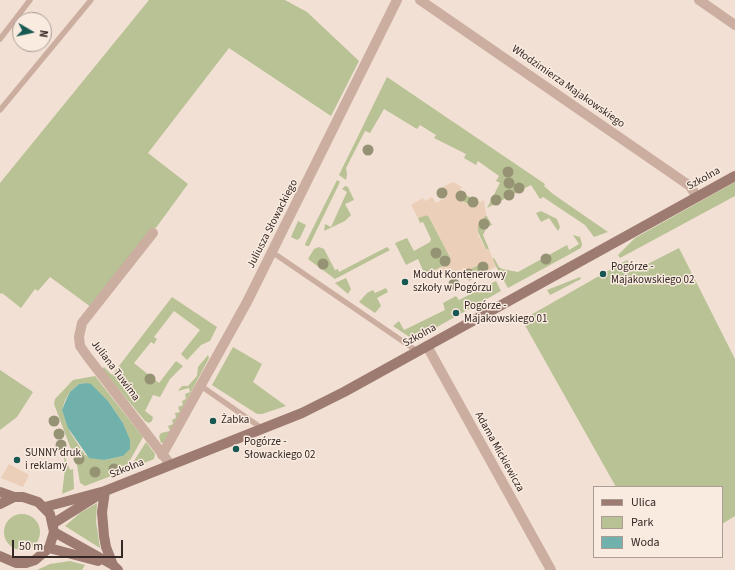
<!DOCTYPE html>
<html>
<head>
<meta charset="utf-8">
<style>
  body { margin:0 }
  #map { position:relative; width:735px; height:570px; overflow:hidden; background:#f2e0d4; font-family:"Source Sans 3",sans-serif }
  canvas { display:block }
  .legend { position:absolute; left:593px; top:486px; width:130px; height:72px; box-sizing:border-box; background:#faebe0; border:1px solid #ab9d95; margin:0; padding:5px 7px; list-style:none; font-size:12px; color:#342724 }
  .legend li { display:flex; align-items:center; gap:8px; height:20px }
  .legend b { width:20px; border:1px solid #ab9d95 }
  .north { position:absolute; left:12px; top:12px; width:40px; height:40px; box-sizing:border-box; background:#faebe0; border:1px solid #ab9d95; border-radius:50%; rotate:99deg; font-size:11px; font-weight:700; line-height:16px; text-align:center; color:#342724 }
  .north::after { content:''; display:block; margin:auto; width:14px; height:18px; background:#175853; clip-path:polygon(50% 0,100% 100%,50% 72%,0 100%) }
  .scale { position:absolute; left:12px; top:540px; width:111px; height:18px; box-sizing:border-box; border:2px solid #342724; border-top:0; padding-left:5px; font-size:12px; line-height:14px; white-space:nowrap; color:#342724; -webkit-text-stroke:3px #faebe0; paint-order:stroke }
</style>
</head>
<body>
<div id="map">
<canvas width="735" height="570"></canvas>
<ul class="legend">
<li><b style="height:5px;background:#9e7b71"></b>Ulica</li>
<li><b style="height:11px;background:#b8c294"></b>Park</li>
<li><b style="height:11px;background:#71b1ab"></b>Woda</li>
</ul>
<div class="north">N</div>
<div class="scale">50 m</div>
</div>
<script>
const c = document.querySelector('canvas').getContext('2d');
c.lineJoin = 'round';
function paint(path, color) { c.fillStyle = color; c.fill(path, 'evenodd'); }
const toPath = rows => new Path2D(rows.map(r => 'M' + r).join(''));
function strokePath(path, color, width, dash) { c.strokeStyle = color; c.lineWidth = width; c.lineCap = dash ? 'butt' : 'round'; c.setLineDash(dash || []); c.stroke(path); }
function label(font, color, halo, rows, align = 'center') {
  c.font = font + ' "Source Sans 3",sans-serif'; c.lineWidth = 3; c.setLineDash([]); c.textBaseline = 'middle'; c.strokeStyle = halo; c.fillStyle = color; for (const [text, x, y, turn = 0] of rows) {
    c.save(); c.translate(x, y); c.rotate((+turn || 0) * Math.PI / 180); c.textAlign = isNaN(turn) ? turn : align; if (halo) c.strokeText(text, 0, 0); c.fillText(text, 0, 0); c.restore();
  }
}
const green = toPath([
  [149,0,285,0,307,12,359,61,331,116,229,48,148,153,188,184,158,225,91,307,50,277,38,291,35,289,21,308,2,293,0,294,0,183],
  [387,77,545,184,544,186,553,194,608,232,594,237,585,225,543,197,540,199,531,185,487,208,500,183,496,181,499,176,478,161,476,165,464,158,466,154,434,138,436,135,420,125,417,129,384,109,370,133,365,131,346,168,347,174,346,180,339,175],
  [337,180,340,182,309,246,306,246,305,244],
  [735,182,735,196,620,258,618,255,635,238],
  [345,186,348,187,354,200,345,204,351,215,345,221,324,231,325,224,331,227,347,192,342,189],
  [460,191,476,201,474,203,470,205,459,199,458,195],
  [541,211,557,219,560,227,558,231,549,218,541,222,536,213],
  [426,214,429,217,451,259,449,263,425,275,418,259,406,265,395,243,407,238,414,251,430,242,431,239,423,222,420,223,418,218],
  [486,215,492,225,487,227,483,235,489,249,486,249,477,230,479,223],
  [298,221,306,225,300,238,297,240,291,237],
  [573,235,580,237,582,244,581,248,508,288,492,259,494,258,499,267,502,269,518,272,567,245,569,250,579,244],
  [319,247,324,249,335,270,338,269,339,272,387,247,390,250,335,279,308,259,314,249],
  [679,248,735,359,735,516,722,524,722,487,616,487,522,320,627,260,634,271],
  [482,263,487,271,469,281,467,271],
  [580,277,581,279,550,295,547,290],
  [346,278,351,289,348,294,335,283],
  [496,281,501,291,414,340,393,326,399,321,404,330,445,310,443,303,456,296,459,300],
  [386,288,388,292,377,298,381,306,375,313,359,302,367,293,373,290,375,293],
  [172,297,217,327,210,341,201,345,187,360,181,354,200,330,174,311,154,337,157,339,154,344,151,342,134,363,159,383,176,361,183,366,170,379,160,397,153,395,145,411,153,417,152,421,149,423,145,421,102,369,104,367,112,375],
  [233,347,262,364,253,382,286,406,262,414,257,414,212,385],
  [208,355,209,358,164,443,161,443,159,436,161,433,170,431,168,426,173,424,172,420,176,418,175,413,180,412,178,407,183,405,182,401,186,399,185,394,190,392,189,388,178,391,182,386,188,386,197,376,198,367],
  [0,370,33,392,17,417,0,430],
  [95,376,143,437,124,471,85,486,80,483,77,465,54,404,55,399,73,380],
  [86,383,108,401,123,423,126,431,123,456,104,460,85,455,70,432,62,410,65,400,70,392,79,384],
  [146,442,155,454,154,459,129,469],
  [64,455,70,470,73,469,74,489,62,494,65,469],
  [97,503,96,521,100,548,65,526,80,513],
  '4 532a18 18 0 1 1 36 0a18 18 0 1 1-36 0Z',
  [70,561,85,565,82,570,37,570,50,564]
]);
const plaza = toPath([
  [453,182,462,187,458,195,459,199,470,205,476,201,480,202,484,200,486,215,478,226,478,235,486,249,489,249,496,267,487,271,482,263,467,271,466,274,456,280,449,272,438,277,435,270,449,263,451,259,428,215,418,218,411,205,423,198,425,201,432,197,436,203,438,202,447,197,443,187],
  [9,464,29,475,23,487,1,478]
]);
const water = toPath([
  [86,383,91,384,108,401,123,423,130,440,130,449,123,456,104,460,89,458,68,428,62,410,66,400,70,392,79,384]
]);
const lane = toPath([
  [0,39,30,0],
  [0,110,91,0],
  [272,252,417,351],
  [201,386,263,429]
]);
const street = toPath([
  [420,0,690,186,697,197],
  [699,0,735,25],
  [153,233,82,323,79,337,80,346,87,356,170,464],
  [427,346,551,570],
  [162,455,247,302,397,0]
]);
const secondary = toPath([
  [105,491,102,512,104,536,106,547,113,565],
  [0,492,14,497],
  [0,504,14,497,23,497,38,502,50,514,54,532,49,548,35,560,26,563,16,563,0,556],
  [45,507,105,491,302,413,344,392,735,176],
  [54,523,97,496],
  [54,532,113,565,118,570],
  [49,548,98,561]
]);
const trees = [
  [368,150],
  [508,172],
  [509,183],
  [519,188],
  [442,193],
  [509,195],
  [461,196],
  [496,200],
  [473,202],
  [484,224],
  [436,253],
  [546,259],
  [445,261],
  [323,264],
  [483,267],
  [469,274],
  [454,284],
  [150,379],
  [54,421],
  [59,434],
  [61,445],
  [79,459],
  [114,469],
  [95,472]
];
const markers = [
  [603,274,4,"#175853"],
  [405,282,4,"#175853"],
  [456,313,4,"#175853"],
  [213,421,4,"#175853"],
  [236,449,4,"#175853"],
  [17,460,4,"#175853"]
];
const streetNames = [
  ["Włodzimierza Majakowskiego",568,87,35],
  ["Szkolna",704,179,-29],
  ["Juliusza Słowackiego",273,224,-63],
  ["Szkolna",420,336,-29],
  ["Juliana Tuwima",115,371,53],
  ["Adama Mickiewicza",499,452,61],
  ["Szkolna",127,469,-22]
];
const poiNames = [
  ["Pogórze -",611,268],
  ["Majakowskiego 02",611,281],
  ["Moduł Kontenerowy",413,276],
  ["szkoły w Pogórzu",413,289],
  ["Pogórze -",464,307],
  ["Majakowskiego 01",464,320],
  ["Żabka",221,421],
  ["Pogórze -",244,443],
  ["Słowackiego 02",244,456],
  ["SUNNY druk",25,454],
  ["i reklamy",25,467]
];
paint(green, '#b8c294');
paint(plaza, '#eccfb9');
paint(water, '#71b1ab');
strokePath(lane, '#cbaea0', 5.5);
strokePath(street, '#cbaea0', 10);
strokePath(secondary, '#9e7b71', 10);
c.fillStyle = '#959374';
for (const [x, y] of trees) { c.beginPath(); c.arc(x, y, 5.5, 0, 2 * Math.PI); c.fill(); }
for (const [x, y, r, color] of markers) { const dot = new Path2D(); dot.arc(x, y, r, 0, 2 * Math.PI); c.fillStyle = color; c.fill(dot); strokePath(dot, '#faebe0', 1.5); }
label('11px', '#342724', '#faebe0', streetNames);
label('11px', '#342724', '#faebe0', poiNames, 'left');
</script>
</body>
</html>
